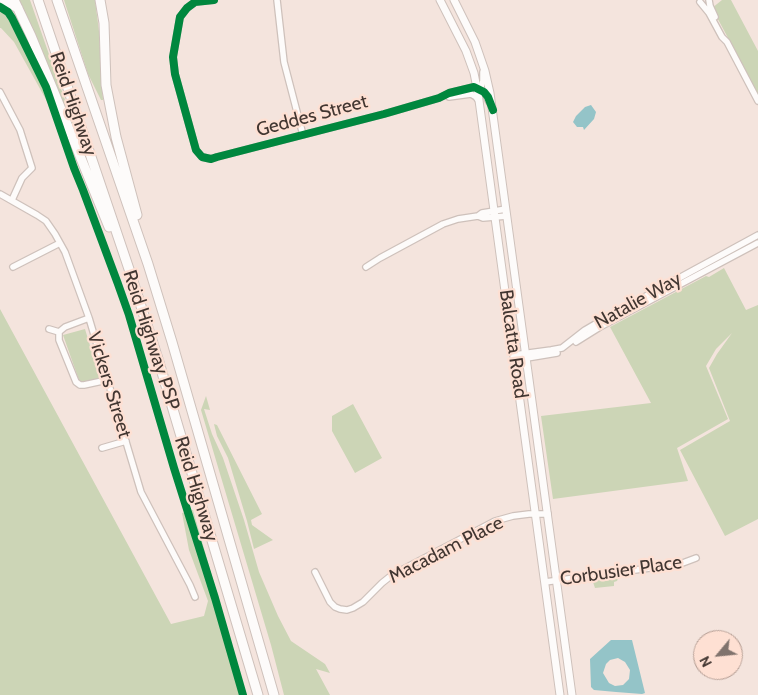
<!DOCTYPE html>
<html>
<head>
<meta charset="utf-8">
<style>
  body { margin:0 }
  #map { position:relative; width:758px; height:695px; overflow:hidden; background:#f4e4dd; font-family:Cabin,sans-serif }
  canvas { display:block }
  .north { position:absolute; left:693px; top:630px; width:50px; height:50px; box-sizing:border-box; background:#fee0d3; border:1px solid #b39c92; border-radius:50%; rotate:242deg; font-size:14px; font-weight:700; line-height:20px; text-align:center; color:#423631 }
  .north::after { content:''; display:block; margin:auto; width:18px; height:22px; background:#80736d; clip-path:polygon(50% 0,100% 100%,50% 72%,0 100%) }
</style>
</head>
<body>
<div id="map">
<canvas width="758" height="695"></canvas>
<div class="north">N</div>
</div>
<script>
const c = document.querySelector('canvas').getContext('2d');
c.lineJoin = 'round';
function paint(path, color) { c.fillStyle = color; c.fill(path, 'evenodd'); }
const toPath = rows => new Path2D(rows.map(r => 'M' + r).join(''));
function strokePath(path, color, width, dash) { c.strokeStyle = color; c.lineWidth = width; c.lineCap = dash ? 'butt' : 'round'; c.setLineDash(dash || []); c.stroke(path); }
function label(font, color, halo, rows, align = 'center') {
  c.font = font + ' Cabin,sans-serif'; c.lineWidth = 4.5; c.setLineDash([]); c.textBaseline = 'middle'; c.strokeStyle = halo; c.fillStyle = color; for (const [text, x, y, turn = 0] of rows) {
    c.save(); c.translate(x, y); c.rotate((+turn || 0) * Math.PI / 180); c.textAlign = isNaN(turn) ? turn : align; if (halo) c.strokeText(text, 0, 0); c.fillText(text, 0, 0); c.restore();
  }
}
const green = toPath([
  [18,0,30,0,80,143,78,145],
  [64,0,95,0,99,31,103,100,101,100,88,74],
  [722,0,731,0,758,51,758,94,712,8],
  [0,10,4,13,10,19,36,75,44,87,49,105,14,42,1,28,0,28],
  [724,268,746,310,758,305,758,519,725,536,680,450,730,421,709,368,717,354,732,333,716,349,706,366,728,419,677,448,688,481,553,499,541,416,651,403,610,327,706,276,709,277],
  [0,309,171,624,204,616,208,601,189,550,182,513,193,510,246,695,0,695],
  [85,329,100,379,80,383,63,335],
  [206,396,210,410,204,409,212,434,223,458,244,520,259,572,278,616,291,641,325,664,330,673,316,669,330,695,284,695,271,645,201,410],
  [353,404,382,458,355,473,332,431,332,416],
  [214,424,217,425,262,514,251,520,252,525,273,540,254,549,247,521,228,458,217,436],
  [609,576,616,576,618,579,617,581,614,582,614,586,595,588,593,582,595,579]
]);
const water = toPath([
  [591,105,596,112,594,119,584,130,583,127,577,127,573,122,576,116,585,107],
  [611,640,632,640,645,693,642,694,616,692,594,690,591,687,590,659],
  [618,658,625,662,630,670,629,679,623,685,615,686,609,683,603,673,606,664,610,660]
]);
const minor = toPath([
  [214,0,195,2,187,8,180,17,173,57,175,74,196,150,202,157,211,159,217,157,384,114,439,98,449,93,474,87,484,92,489,102],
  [277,0,284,62,303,135],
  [709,0,710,6,715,17],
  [700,2,709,13,722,37,727,42,758,101],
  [477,91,481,87,483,81,483,72],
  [0,92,20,130,32,168,22,178,12,200],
  [449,97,471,94,476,97,479,101],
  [0,194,37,215,46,221,55,234,65,252,89,318,141,492,190,585,195,597],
  [478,216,483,218,507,216],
  [13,267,60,243],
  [366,267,380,258,443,224,458,219,478,216,482,213,506,209],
  [89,318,65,327,59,332,59,340,76,382,80,385,84,385,107,380],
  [49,329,59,332],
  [576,342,600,327,758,243],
  [514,355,551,350,562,348,585,330,602,320,758,235],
  [515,360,557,353],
  [102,448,126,441],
  [315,572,330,602,335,607,340,609,347,610,353,608,363,602,382,583,392,575,495,521,513,516,529,514,548,514],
  [545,582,680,564,696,558]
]);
const major = toPath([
  [440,0,466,51,474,73,478,93,560,695],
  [454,0,475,42,485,71,490,93,572,695]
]);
const highway = toPath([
  [4,0,18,8],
  [14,0,31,36,109,227],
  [38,0,131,275,158,359,258,695],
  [57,0,148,264,172,342,274,695],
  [100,0,104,23,106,85,116,137,137,215]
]);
const cycleway = toPath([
  [214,0,195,2,187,8,180,17,173,57,175,74,196,150,202,157,211,159,217,157,384,114,439,98,449,93,474,87,484,92,488,97,493,110],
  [0,7,8,12,12,18,46,87,74,168,83,190,118,284,129,315,174,468,215,598,243,695]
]);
const streetNames = [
  ["Reid Highway",73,104,71],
  ["Geddes Street",312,116,-15],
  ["Natalie Way",638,301,-29],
  ["Reid Highway PSP",151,340,72],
  ["Balcatta Road",513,344,82],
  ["Vickers Street",109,385,73],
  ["Reid Highway",196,489,73],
  ["Macadam Place",446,550,-27],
  ["Corbusier Place",621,571,-8]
];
paint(green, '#ccd5b6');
paint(water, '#94c4c8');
strokePath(minor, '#cec1bb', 8);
strokePath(major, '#cec1bb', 9);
strokePath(highway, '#cec1bb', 11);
strokePath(minor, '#fdfbfa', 5.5);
strokePath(major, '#fdfbfa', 7);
strokePath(highway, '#fdfbfa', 9);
strokePath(cycleway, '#00873e', 8);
label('19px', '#423631', '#fee0d3', streetNames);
</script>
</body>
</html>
